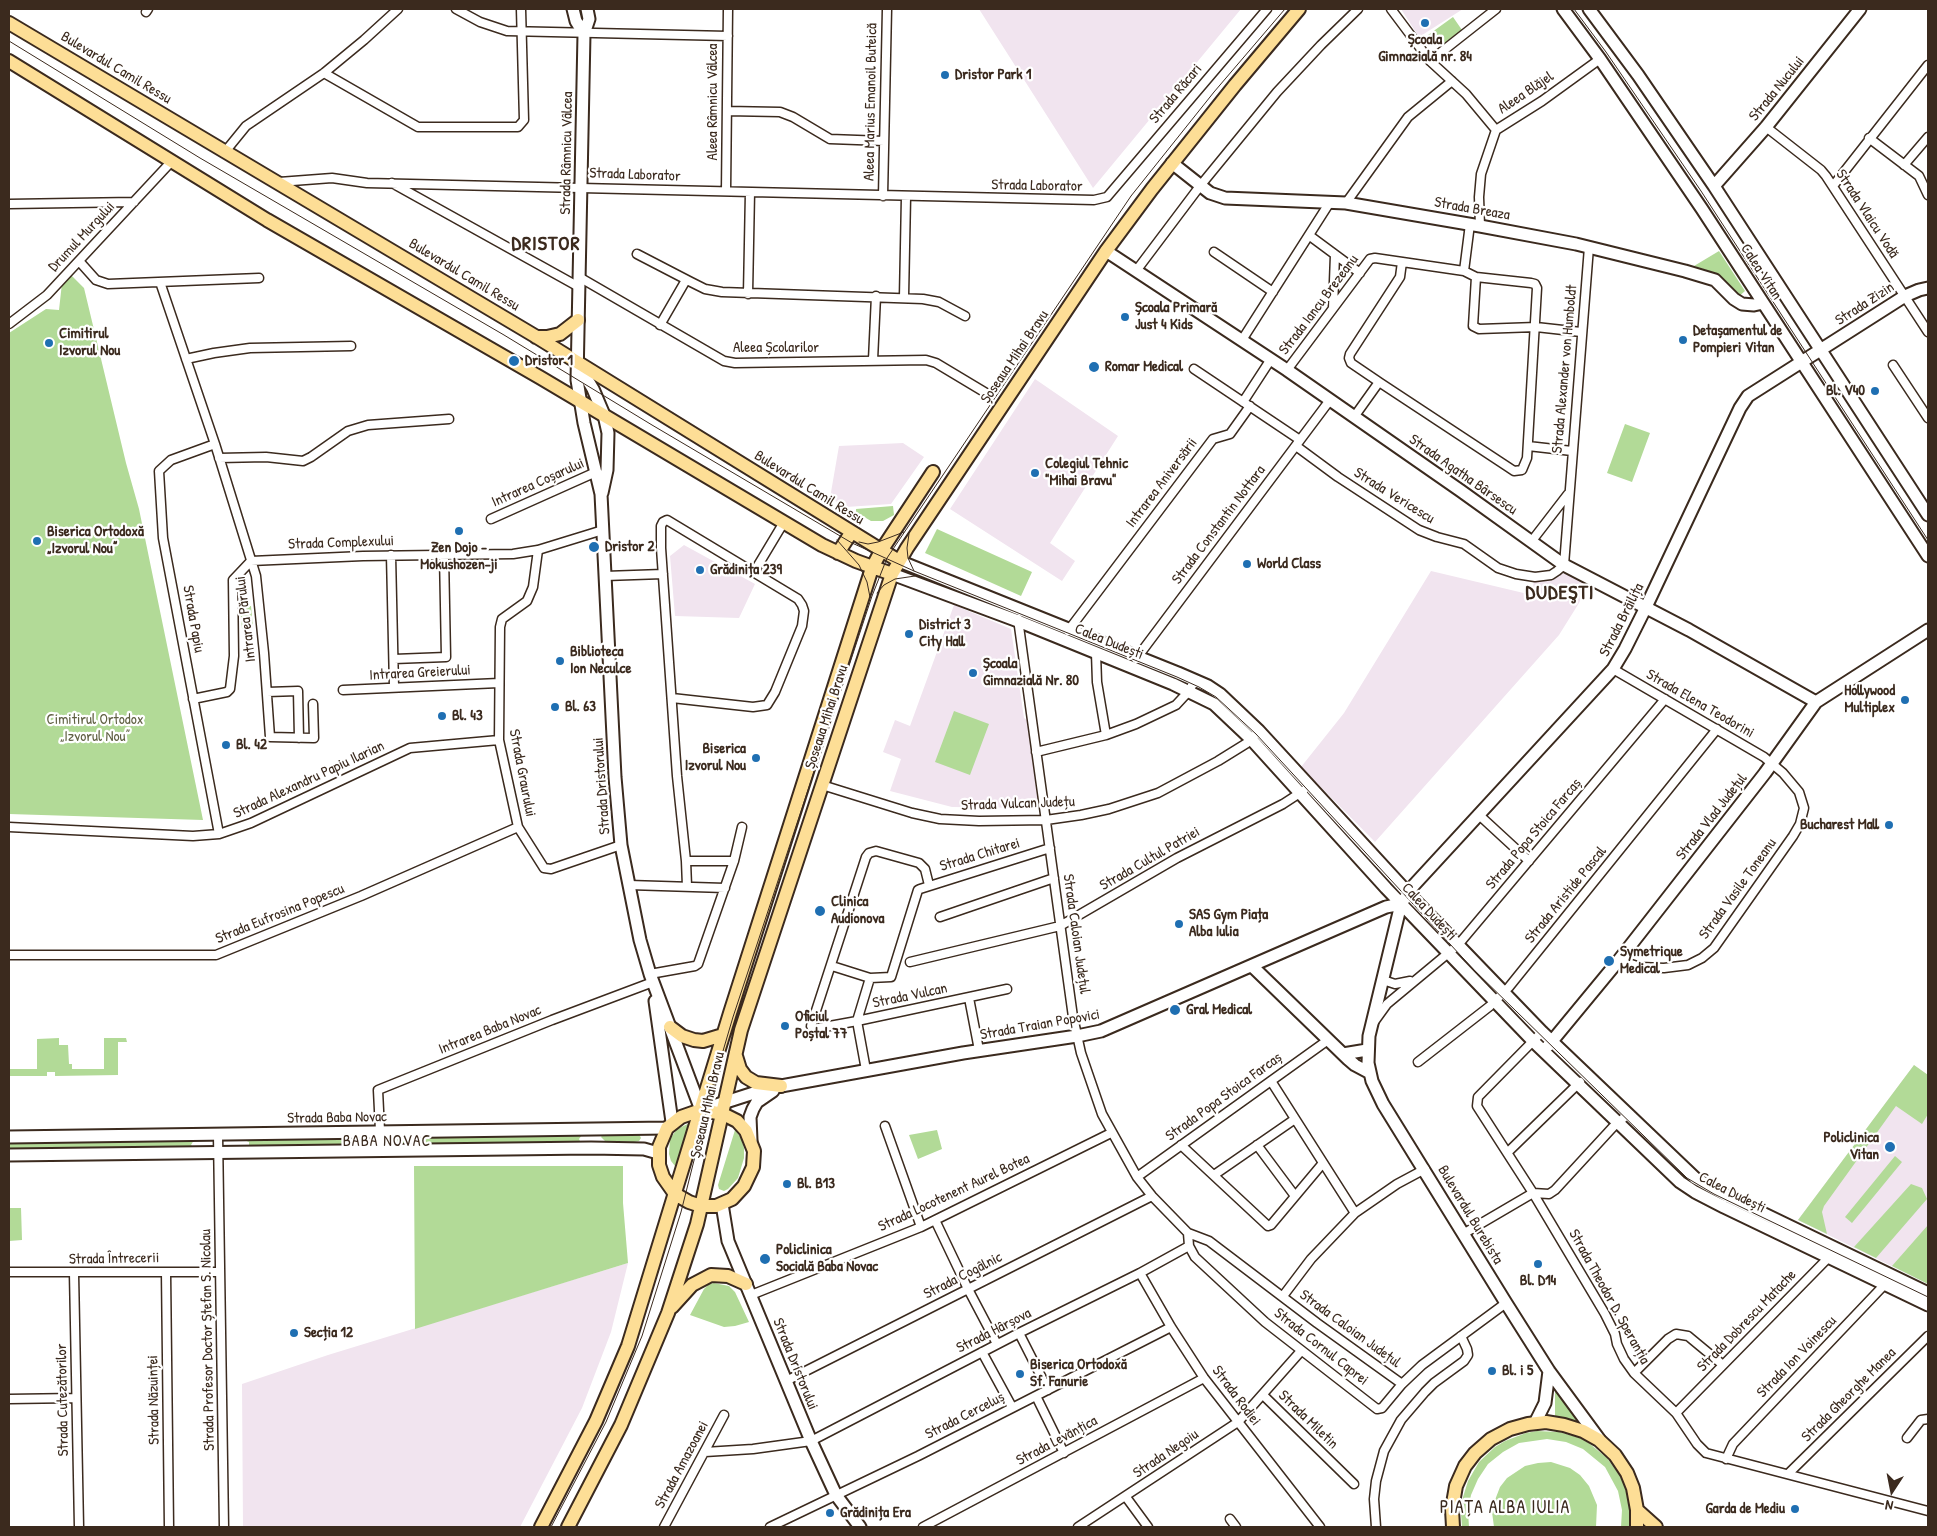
<!DOCTYPE html>
<html>
<head>
<meta charset="utf-8">
<style>
  body { margin:0 }
  #map { position:relative; width:1937px; height:1536px; overflow:hidden; background:#fff; font-family:"Patrick Hand",sans-serif }
  canvas { display:block }
  .frame { position:absolute; inset:0; border:10px solid #3b2a1e; pointer-events:none }
  .north { position:absolute; left:1867px; top:1466px; width:50px; height:50px; -webkit-text-stroke:4px #fff; paint-order:stroke; rotate:191deg; font-size:14px; font-weight:700; line-height:20px; text-align:center; color:#3b2a1e }
  .north::after { content:''; display:block; margin:auto; width:18px; height:22px; background:#3b2a1e; clip-path:polygon(50% 0,100% 100%,50% 72%,0 100%) }
</style>
</head>
<body>
<div id="map">
<canvas width="1937" height="1536"></canvas>
<div class="frame"></div>
<div class="north">N</div>
</div>
<script>
const c = document.querySelector('canvas').getContext('2d');
c.lineJoin = 'round';
function paint(path, color) { c.fillStyle = color; c.fill(path, 'evenodd'); }
const toPath = rows => new Path2D(rows.map(r => 'M' + r).join(''));
function strokePath(path, color, width, dash) { c.strokeStyle = color; c.lineWidth = width; c.lineCap = dash ? 'butt' : 'round'; c.setLineDash(dash || []); c.stroke(path); }
function label(font, color, halo, rows, align = 'center') {
  c.font = font + ' "Patrick Hand",sans-serif'; c.lineWidth = 4.5; c.setLineDash([]); c.textBaseline = 'middle'; c.strokeStyle = halo; c.fillStyle = color; for (const [text, x, y, turn = 0] of rows) {
    c.save(); c.translate(x, y); c.rotate((+turn || 0) * Math.PI / 180); c.textAlign = isNaN(turn) ? turn : align; if (halo) c.strokeText(text, 0, 0); c.fillText(text, 0, 0); c.restore();
  }
}
const built = toPath([
  [979,9,1241,9,1093,188],
  [1401,9,1463,9,1419,37],
  [1035,379,1118,436,1050,543,1075,561,1062,581,950,509],
  [903,443,924,457,891,504,846,507,830,498,839,446],
  [684,545,755,584,739,618,675,616,670,556],
  [1431,571,1532,595,1534,580,1567,573,1588,581,1579,603,1559,635,1375,842,1301,767,1344,713],
  [954,605,1011,629,1024,718,1027,720,1038,804,1038,807,1035,808,952,807,890,791,901,759,883,752,895,720,910,726],
  [1914,1065,1928,1075,1928,1284,1798,1220],
  [628,1263,611,1332,582,1408,520,1527,243,1527,242,1384,328,1355]
]);
const green = toPath([
  [1453,17,1462,30,1440,46,1436,40,1433,42,1428,35],
  [1719,251,1745,291,1736,299,1709,271,1694,266],
  [71,275,84,288,126,463,139,509,203,820,9,814,9,333,46,309,59,310,62,283],
  [1625,424,1650,433,1632,482,1607,473],
  [893,506,894,515,883,521,871,521,856,512,856,509],
  [937,529,1032,572,1021,596,925,553],
  [251,606,253,627,242,629,240,607],
  [954,711,989,724,970,775,935,762],
  [59,1038,59,1045,68,1045,69,1064,72,1064,72,1069,104,1069,104,1038,126,1038,127,1042,118,1042,118,1075,55,1076,55,1072,47,1072,47,1076,9,1076,9,1069,37,1069,37,1039],
  [1914,1065,1928,1075,1928,1114,1922,1124,1896,1106,1824,1206,1822,1212,1827,1234,1798,1220],
  [692,1122,675,1166,671,1161,669,1154,670,1139,677,1129],
  [735,1130,741,1138,744,1148,744,1158,738,1178,728,1189,724,1191,719,1189,718,1185],
  [937,1130,942,1149,918,1159,909,1135],
  [604,1133,639,1134,641,1138,639,1141,634,1142,605,1141,601,1137],
  [582,1135,579,1139,581,1143,392,1145,393,1142,389,1137],
  [373,1137,370,1139,370,1145,245,1149,249,1145,249,1142,244,1140],
  [194,1140,191,1145,194,1148,9,1151,9,1142],
  [1895,1156,1902,1162,1852,1223,1845,1217],
  [414,1166,623,1166,623,1203,628,1263,415,1329],
  [1911,1184,1922,1188,1927,1199,1876,1258,1854,1247],
  [9,1208,21,1208,22,1240,9,1241],
  [1928,1225,1928,1284,1892,1266],
  [714,1283,729,1286,735,1292,749,1322,735,1326,724,1327,690,1315,704,1289,709,1284],
  [1555,1382,1580,1422,1555,1416],
  [1537,1431,1559,1432,1580,1438,1590,1444,1607,1458,1620,1476,1625,1486,1629,1508,1629,1527,1621,1527,1622,1510,1618,1491,1605,1467,1583,1449,1566,1442,1547,1439,1519,1443,1503,1452,1488,1464,1478,1479,1471,1495,1468,1511,1469,1527,1462,1527,1461,1514,1463,1497,1468,1481,1479,1462,1495,1447,1505,1441,1526,1433],
  [1551,1462,1570,1468,1580,1475,1589,1486,1597,1505,1596,1527,1494,1527,1492,1512,1495,1500,1500,1487,1507,1478,1525,1466,1538,1463]
]);
const street = toPath([
  [456,9,480,22,507,31,728,36],
  [1391,9,1430,61,1466,94,1496,130],
  [146,12,148,9],
  [1430,61,1496,9],
  [324,73,418,127,518,127,524,120,521,9],
  [727,111,780,112,793,117,830,139,884,141],
  [1766,127,1821,170,1826,176,1928,332],
  [1496,130,1542,101,1600,59],
  [1869,138,1919,176,1928,195],
  [224,153,246,126,324,73,364,40,398,9],
  [1904,165,1928,137],
  [279,182,332,178,367,183,1094,200,1107,197,1267,9],
  [392,183,579,287],
  [1833,186,1928,65],
  [726,191,728,9],
  [883,196,887,9],
  [1346,203,1408,117,1452,81],
  [9,204,134,202],
  [1480,226,1479,197,1481,174,1496,130],
  [1310,236,1360,273],
  [1214,252,1273,292],
  [637,254,691,282,705,289,722,292,923,299,939,302,965,316],
  [79,261,96,280,108,284,259,278],
  [1136,271,1200,186,1277,92,1321,45,1358,9],
  [1464,271,1470,224],
  [579,277,724,361,735,363,926,360,936,363,986,393],
  [160,282,215,444,256,576,264,653,270,737,314,738,313,704],
  [748,294,750,192],
  [904,297,906,197],
  [1333,308,1335,255],
  [9,324,47,295,171,162],
  [660,325,686,280],
  [1242,340,1330,202],
  [186,359,214,353,250,348,351,346],
  [873,360,876,296],
  [1893,365,1928,418],
  [1194,369,1300,440],
  [1287,370,1370,259,1375,258,1464,271,1476,277,1473,326,1479,329,1536,327,1581,332],
  [1379,382,1351,363,1349,358,1350,354,1400,277,1402,262],
  [1243,402,1271,359],
  [1354,417,1379,382,1508,467,1514,471,1522,470,1527,458,1537,288,1535,284,1531,283,1476,277],
  [215,444,171,460,159,471,163,538,219,834],
  [1296,446,1338,477,1419,530,1437,537,1464,544,1498,568,1516,574,1535,577,1551,575,1557,571,1564,565,1589,247],
  [1528,446,1572,451],
  [219,458,266,457,303,461,311,457,348,431,368,425,449,419],
  [491,519,596,472],
  [1531,542,1568,494],
  [538,550,533,587,527,601,502,619,500,627,499,740,518,827,544,868,551,869,621,845],
  [391,555,394,687],
  [754,572,784,522],
  [605,576,663,574],
  [1018,619,1073,1017,1081,1053,1102,1114,1137,1177,1152,1196,1188,1233,1189,1246,1195,1257,1265,1322,1377,1409,1382,1408,1402,1384,1422,1365,1506,1303],
  [1068,631,1213,439,1230,434,1250,406],
  [1096,653,1097,682,1106,735],
  [394,659,446,657,444,554],
  [1136,659,1330,400],
  [1613,669,1764,757,1783,773,1799,792,1804,808,1800,824,1793,836,1714,948,1702,958,1688,965,1664,968,1640,967,1619,960],
  [343,690,499,683],
  [267,692,298,691,299,738],
  [672,698,753,707,767,705,775,692,802,626,804,611,802,605,798,599,667,520,663,522,661,526,661,548,677,776,686,861,687,886],
  [193,699,227,692,230,689,234,656,233,580,251,561,363,556,513,554,538,550,603,530],
  [1036,752,1106,735,1136,724,1176,705,1189,691,1195,680],
  [822,785,912,813,940,819,979,821,1046,820,1081,815,1109,809,1158,793,1218,761,1247,743,1254,736],
  [1478,814,1529,861],
  [9,827,193,836,219,834,251,823,410,748,499,740],
  [686,861,734,861],
  [629,885,725,888],
  [929,885,925,869,919,863,876,851,869,853,866,857,811,1026,813,1029,857,1021,1007,989],
  [940,917,1054,878],
  [9,955,216,955,361,896,518,827],
  [910,962,1060,926,1177,858,1283,804,1303,791],
  [832,966,870,978,857,1021,866,1070],
  [650,974,695,966,698,964,734,861,742,827],
  [870,978,891,977,918,890,920,889,1050,848],
  [1383,980,1395,984,1410,981],
  [969,998,979,1050],
  [1374,1022,1387,1004,1458,945,1665,699],
  [1542,1032,1478,1097,1477,1106,1533,1193,1605,1314,1615,1334,1617,1344,1624,1359,1634,1373,1676,1413,1697,1444,1706,1453,1928,1511],
  [1418,1062,1490,1006,1509,987,1717,729],
  [1271,1081,1355,1213],
  [885,1126,921,1227],
  [218,1135,224,1527],
  [1181,1145,1268,1226,1271,1225,1323,1163],
  [1257,1145,1295,1196],
  [381,1151,378,1090,552,1020,653,982],
  [1508,1152,1580,1082],
  [1214,1175,1295,1119],
  [1137,1177,1328,1040],
  [935,1220,968,1289,997,1344],
  [1188,1233,1209,1241,1317,1323,1402,1384],
  [1463,1234,1533,1193,1549,1194,1555,1190,1613,1127,1627,1115],
  [9,1272,220,1272],
  [166,1272,169,1527],
  [74,1273,79,1527],
  [1140,1273,1171,1327,1204,1378,1320,1527],
  [751,1295,921,1227,1111,1133],
  [1283,1296,1311,1259,1355,1213,1397,1184,1425,1169],
  [1019,1333,1048,1390],
  [982,1352,1012,1407],
  [1634,1373,1668,1339,1676,1334,1688,1336,1723,1365],
  [786,1381,1152,1196],
  [1263,1395,1354,1484],
  [1036,1396,1064,1453],
  [9,1399,76,1398],
  [1676,1413,1831,1255],
  [1907,1438,1921,1420,1928,1419],
  [705,1452,753,1449,811,1441,1019,1333,1140,1273,1189,1246],
  [1726,1459,1733,1444,1887,1282],
  [1788,1474,1928,1336],
  [1126,1497,1148,1527],
  [1230,1519,1236,1527],
  [664,1527,724,1415],
  [770,1527,918,1456,1171,1327],
  [923,1527,1204,1378],
  [1078,1527,1238,1422,1301,1351],
  [1376,1527,1374,1499,1376,1481,1384,1451,1401,1420,1425,1392,1434,1383,1464,1361,1468,1355,1467,1349,1461,1336]
]);
const secondary = toPath([
  [573,9,576,21,584,34],
  [587,9,589,19,584,34,577,380,584,423,601,494,615,777,621,845,640,940,650,974,701,1110,760,1091,781,1086,963,1053,1077,1036,1101,1031,1386,907,1401,904],
  [1563,9,1600,59,1702,209,1928,556],
  [1589,9,1638,75,1714,186,1928,515],
  [1172,163,1210,193,1225,198,1346,203,1480,226,1576,244,1685,271,1715,280,1734,299,1742,304,1754,305,1763,303],
  [1714,186,1766,127,1860,9],
  [1106,251,1287,370,1461,491,1564,565,1689,630,1816,702],
  [578,364,593,389,604,415,608,433,607,470,602,493],
  [899,561,1178,673,1208,686,1220,694,1259,731,1408,893,1542,1032,1695,1178,1727,1196,1928,1293],
  [892,574,1018,621,1173,684,1214,704,1251,739,1386,888,1533,1041,1680,1182,1695,1192,1724,1207,1928,1305],
  [1252,966,1348,1059,1355,1065,1370,1073],
  [655,1001,672,1122],
  [1548,1046,1619,960,1765,773,1816,702,1928,630],
  [1343,1054,1367,1050],
  [9,1137,667,1128],
  [751,1140,750,1117,753,1109,757,1102,773,1091],
  [9,1155,591,1148,644,1149,658,1153],
  [722,1204,728,1241,811,1441,836,1495,860,1527],
  [1535,1423,1545,1403,1549,1371],
  [1599,1439,1549,1371,1506,1303,1383,1104,1372,1081,1368,1063,1369,1036,1401,904,1414,885,1613,669,1625,649,1646,607,1740,408,1748,396,1905,296,1919,290,1928,288]
]);
const primary = toPath([
  [9,23,535,336,899,561],
  [9,61,267,220,541,378,822,545,856,561,892,574],
  [536,337,547,337,560,334,578,320],
  [838,553,851,533],
  [670,1027,682,1036,694,1040,703,1041,723,1035],
  [736,1056,740,1069,746,1077,756,1083,781,1086],
  [701,1110,723,1114,737,1121,746,1131,754,1151,753,1167,744,1186,732,1199,716,1206,701,1206,689,1202,675,1194,663,1177,659,1165,659,1147,667,1128,681,1117,701,1110],
  [672,1307,692,1285,711,1275,728,1276,746,1284],
  [1637,1510,1656,1527],
  [541,1527,596,1421,628,1346,730,1013,872,568,881,551,933,472],
  [568,1527,621,1425,668,1313,697,1224,741,1030,892,574,907,548,1106,251,1152,189,1235,85,1299,9],
  [1453,1527,1452,1509,1456,1486,1465,1466,1475,1453,1491,1439,1510,1429,1528,1424,1546,1422,1564,1425,1583,1431,1599,1440,1615,1455,1627,1473,1633,1488,1637,1510,1637,1527]
]);
const tram = toPath([
  [1574,9,1606,52,1701,191,1928,540],
  [9,41,200,158,504,335,652,425,852,543,914,571,1177,677,1199,687,1216,697,1256,734,1474,970,1687,1178,1714,1194,1928,1297],
  [909,534,907,548,908,558,914,571],
  [837,540,859,565,867,582,870,597],
  [859,542,868,544,878,542,904,532],
  [877,593,884,585,895,579,915,576],
  [551,1527,606,1422,642,1336,681,1212,713,1085,733,1017,872,596,887,558,1131,196,1214,92,1285,9]
]);
const markers = [
  [1425,23,5,"#1f6fb2"],
  [945,75,5,"#1f6fb2"],
  [1125,317,5,"#1f6fb2"],
  [1683,340,5,"#1f6fb2"],
  [49,343,5,"#1f6fb2"],
  [514,361,6,"#1f6fb2"],
  [1094,367,6,"#1f6fb2"],
  [1875,391,5,"#1f6fb2"],
  [1035,473,5,"#1f6fb2"],
  [459,531,5,"#1f6fb2"],
  [37,541,5,"#1f6fb2"],
  [594,547,6,"#1f6fb2"],
  [1247,564,5,"#1f6fb2"],
  [700,570,5,"#1f6fb2"],
  [909,634,5,"#1f6fb2"],
  [560,661,5,"#1f6fb2"],
  [973,673,5,"#1f6fb2"],
  [1905,700,5,"#1f6fb2"],
  [555,707,5,"#1f6fb2"],
  [442,716,5,"#1f6fb2"],
  [226,745,5,"#1f6fb2"],
  [756,758,5,"#1f6fb2"],
  [1889,825,5,"#1f6fb2"],
  [820,911,6,"#1f6fb2"],
  [1179,924,5,"#1f6fb2"],
  [1609,961,6,"#1f6fb2"],
  [1175,1010,6,"#1f6fb2"],
  [785,1026,5,"#1f6fb2"],
  [1890,1147,6,"#1f6fb2"],
  [787,1184,5,"#1f6fb2"],
  [765,1259,6,"#1f6fb2"],
  [1538,1264,5,"#1f6fb2"],
  [294,1333,5,"#1f6fb2"],
  [1492,1371,5,"#1f6fb2"],
  [1020,1374,5,"#1f6fb2"],
  [1795,1509,5,"#1f6fb2"],
  [830,1513,5,"#1f6fb2"]
];
const poiNames = [
  ["Școala",1425,40,"center"],
  ["Gimnazială nr. 84",1425,57,"center"],
  ["Dristor Park 1",955,75],
  ["Școala Primară",1135,308],
  ["Just 4 Kids",1135,325],
  ["Detașamentul de",1693,331],
  ["Pompieri Vitan",1693,348],
  ["Cimitirul",59,334],
  ["Izvorul Nou",59,351],
  ["Dristor 1",525,361],
  ["Romar Medical",1105,367],
  ["Bl. V40",1865,391,"right"],
  ["Colegiul Tehnic",1045,464],
  ["\"Mihai Bravu\"",1045,481],
  ["Biserica Ortodoxă",47,532],
  ["„Izvorul Nou”",47,549],
  ["Dristor 2",605,547],
  ["Zen Dojo -",459,548,"center"],
  ["Mokushozen-ji",459,565,"center"],
  ["World Class",1257,564],
  ["Grădinița 239",710,570],
  ["District 3",919,625],
  ["City Hall",919,642],
  ["Biblioteca",570,652],
  ["Ion Neculce",570,669],
  ["Școala",983,664],
  ["Gimnazială Nr. 80",983,681],
  ["Hollywood",1895,691,"right"],
  ["Multiplex",1895,708,"right"],
  ["Bl. 63",565,707],
  ["Bl. 43",452,716],
  ["Bl. 42",236,745],
  ["Biserica",746,749,"right"],
  ["Izvorul Nou",746,766,"right"],
  ["Bucharest Mall",1879,825,"right"],
  ["Clinica",831,902],
  ["Audionova",831,919],
  ["SAS Gym Piața",1189,915],
  ["Alba Iulia",1189,932],
  ["Symetrique",1620,952],
  ["Medical",1620,969],
  ["Gral Medical",1186,1010],
  ["Oficiul",795,1017],
  ["Poștal 77",795,1034],
  ["Policlinica",1879,1138,"right"],
  ["Vitan",1879,1155,"right"],
  ["Bl. B13",797,1184],
  ["Policlinica",776,1250],
  ["Socială Baba Novac",776,1267],
  ["Bl. D14",1538,1281,"center"],
  ["Secția 12",304,1333],
  ["Biserica Ortodoxă",1030,1365],
  ["Sf. Fanurie",1030,1382],
  ["Bl. i 5",1502,1371],
  ["Garda de Mediu",1785,1509,"right"],
  ["Grădinița Era",840,1513]
];
const streetNames = [
  ["Bulevardul Camil Ressu",116,68,31],
  ["Strada Nucului",1777,89,-51],
  ["Aleea Blăjel",1526,93,-34],
  ["Strada Răcari",1176,94,-50],
  ["Aleea Râmnicu Vâlcea",713,102,-90],
  ["Aleea Marius Emanoil Buteică",871,102,-89],
  ["Strada Râmnicu Vâlcea",567,153,-89],
  ["Strada Laborator",635,175,2],
  ["Strada Laborator",1037,186,1],
  ["Strada Breaza",1472,209,10],
  ["Strada Vlaicu Vodă",1867,214,57],
  ["Drumul Murgului",82,237,-47],
  ["Calea Vitan",1761,272,57],
  ["Bulevardul Camil Ressu",464,275,31],
  ["Strada Zizin",1865,304,-33],
  ["Strada Iancu Brezeanu",1319,305,-53],
  ["Aleea Școlarilor",776,348],
  ["Șoseaua Mihai Bravu",1015,357,-56],
  ["Strada Alexander von Humboldt",1565,369,-85],
  ["Strada Agatha Bârsescu",1463,475,35],
  ["Intrarea Coșarului",538,483,-24],
  ["Intrarea Aniversării",1162,483,-53],
  ["Bulevardul Camil Ressu",809,488,32],
  ["Strada Vericescu",1394,496,32],
  ["Strada Constantin Nottara",1219,525,-53],
  ["Strada Complexului",341,543,-2],
  ["Strada Papiu",193,619,80],
  ["Intrarea Părului",246,619,-97],
  ["Strada Brăilița",1622,620,-63],
  ["Calea Dudești",1109,642,22],
  ["Intrarea Greierului",420,673,-3],
  ["Strada Elena Teodorini",1700,704,30],
  ["Șoseaua Mihai Bravu",827,717,-72],
  ["Strada Graurului",522,773,79],
  ["Strada Alexandru Papiu Ilarian",309,780,-25],
  ["Strada Dristorului",602,786,-94],
  ["Strada Vulcan Județu",1018,804,-2],
  ["Strada Vlad Județul",1712,817,-52],
  ["Strada Popa Stoica Farcaș",1534,834,-50],
  ["Strada Chitarei",980,855,-17],
  ["Strada Cultul Patriei",1150,859,-30],
  ["Strada Vasile Toneanu",1738,889,-54],
  ["Strada Aristide Pascal",1566,895,-51],
  ["Calea Dudești",1429,912,47],
  ["Strada Eufrosina Popescu",280,914,-22],
  ["Strada Caloian Județul",1076,934,82],
  ["Strada Vulcan",910,996,-12],
  ["Strada Traian Popovici",1040,1025,-10],
  ["Intrarea Baba Novac",490,1030,-22],
  ["Strada Popa Stoica Farcaș",1224,1097,-36],
  ["Șoseaua Mihai Bravu",708,1105,-77],
  ["Strada Baba Novac",337,1118,-1],
  ["Strada Locotenent Aurel Botea",954,1193,-25],
  ["Calea Dudești",1732,1193,27],
  ["Bulevardul Burebista",1470,1215,59],
  ["Strada Întrecerii",114,1259,-1],
  ["Strada Cogâlnic",963,1276,-27],
  ["Strada Theodor D. Speranția",1609,1297,61],
  ["Strada Dobrescu Matache",1747,1321,-46],
  ["Strada Caloian Județul",1350,1329,36],
  ["Strada Hârșova",994,1331,-27],
  ["Strada Profesor Doctor Ștefan S. Nicolau",208,1340,-91],
  ["Strada Cornul Caprei",1321,1347,38],
  ["Strada Ion Voinescu",1797,1357,-46],
  ["Strada Dristorului",795,1364,68],
  ["Strada Gheorghe Manea",1849,1395,-45],
  ["Strada Rodiei",1236,1396,53],
  ["Strada Cutezătorilor",63,1400,-91],
  ["Strada Năzuinței",154,1400,-91],
  ["Strada Cerceluș",965,1416,-27],
  ["Strada Miletin",1308,1420,44],
  ["Strada Levănțica",1057,1441,-28],
  ["Strada Negoiu",1166,1454,-34],
  ["Strada Amazoanei",682,1465,-62]
];
const parkNames = [
  ["Cimitirul Ortodox",95,720],
  ["„Izvorul Nou”",95,737]
];
const neighbourhoodNames = [
  ["BABA NOVAC",387,1142]
];
const quarterNames = [
  ["PIAȚA ALBA IULIA",1505,1508]
];
const districtNames = [
  ["DRISTOR",546,245],
  ["DUDEŞTI",1560,594]
];
paint(built, '#f1e4ef');
paint(green, '#b2da97');
strokePath(street, '#3b2a1e', 11);
strokePath(secondary, '#3b2a1e', 15);
strokePath(primary, '#3b2a1e', 16);
strokePath(street, '#fff', 8);
strokePath(secondary, '#fff', 11);
strokePath(primary, '#fdde96', 12);
strokePath(tram, '#3b2a1e', 1);
for (const [x, y, r, color] of markers) { const dot = new Path2D(); dot.arc(x, y, r, 0, 2 * Math.PI); c.fillStyle = color; c.fill(dot); strokePath(dot, '#fff', 2); }
label('bold 15px', '#3b2a1e', '#fff', poiNames, 'left');
label('15px', '#3b2a1e', '#fff', streetNames);
label('15px', '#5f5f42', '#fff', parkNames);
c.letterSpacing = '1px';
label('16px', '#3b2a1e', '#fff', neighbourhoodNames);
c.letterSpacing = '0px';
c.letterSpacing = '1px';
label('18px', '#3b2a1e', '#fff', quarterNames);
c.letterSpacing = '0px';
c.letterSpacing = '1px';
label('bold 20px', '#3b2a1e', '#fff', districtNames);
c.letterSpacing = '0px';
</script>
</body>
</html>
